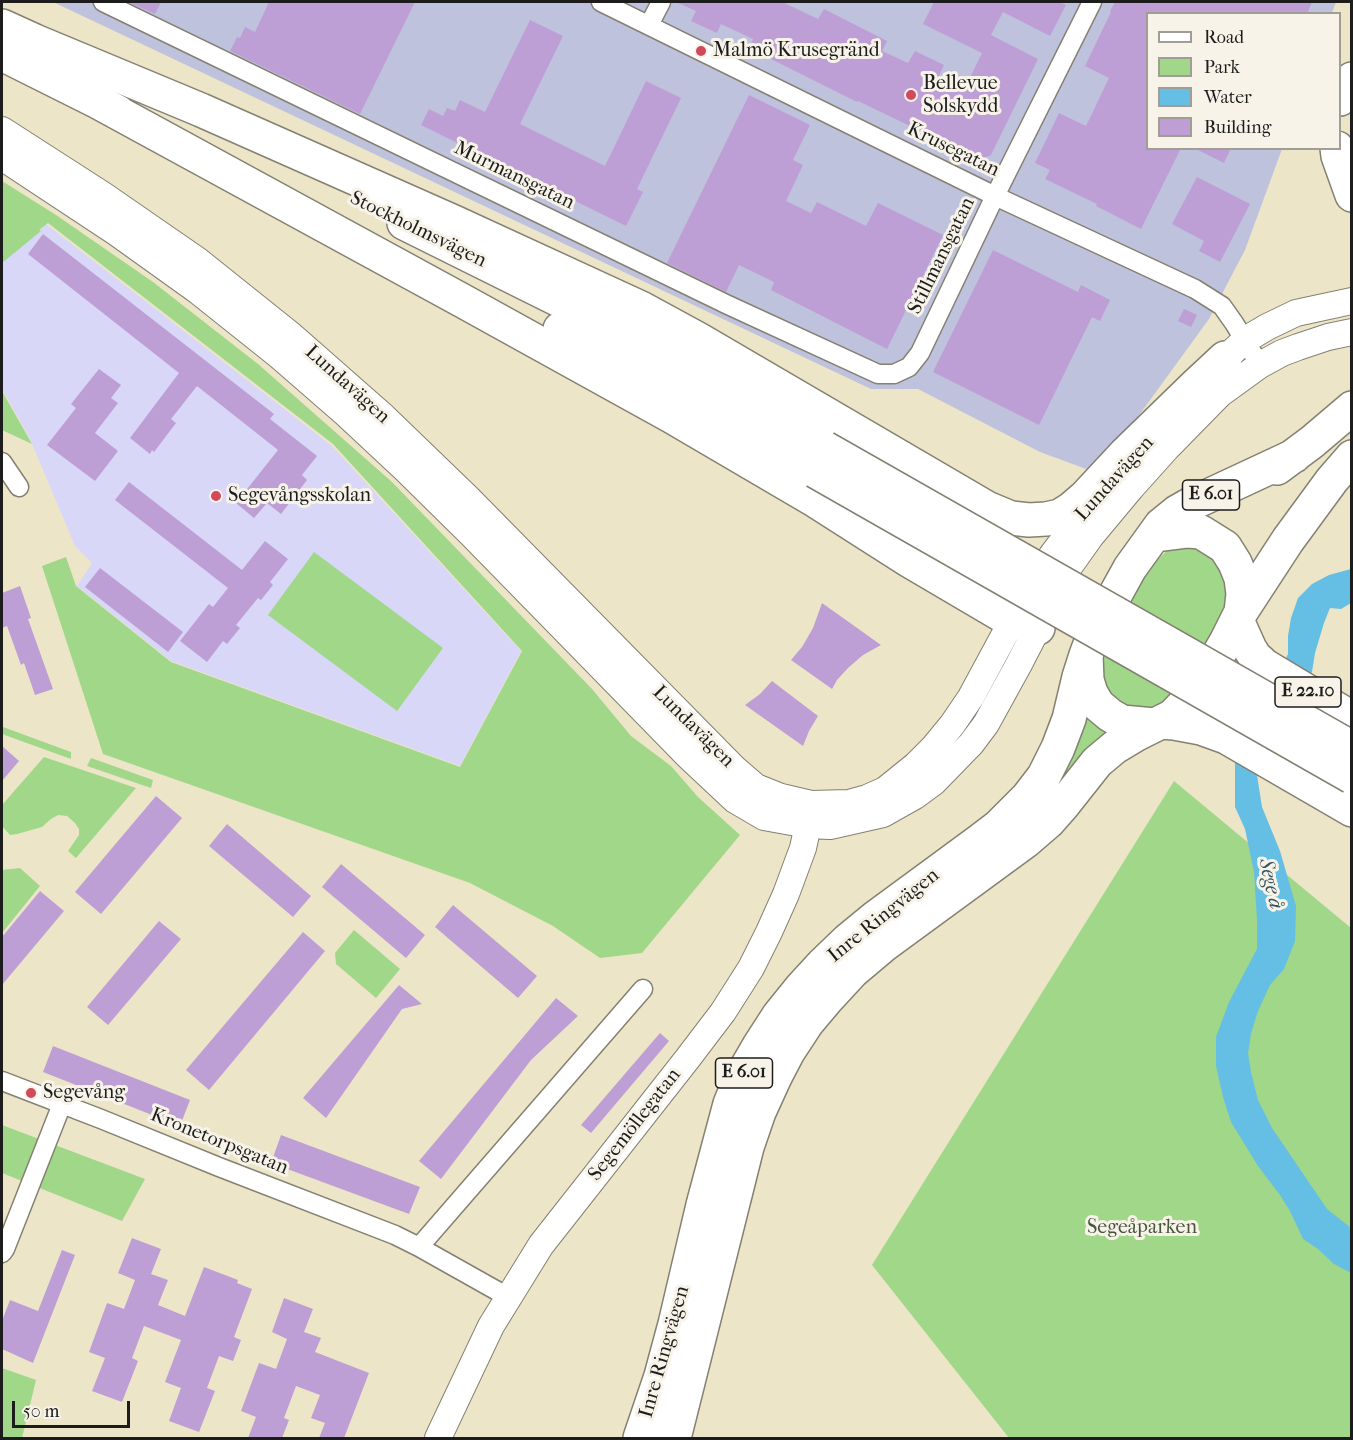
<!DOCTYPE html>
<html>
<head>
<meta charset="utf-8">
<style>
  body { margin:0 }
  #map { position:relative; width:1353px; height:1440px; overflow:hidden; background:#ede5c8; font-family:"IM FELL French Canon",serif }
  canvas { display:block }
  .frame { position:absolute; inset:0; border:3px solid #1c1c1c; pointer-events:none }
  .legend { position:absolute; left:1146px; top:12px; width:195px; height:138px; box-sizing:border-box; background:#f7f3e8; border:2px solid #9f9d96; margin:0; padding:8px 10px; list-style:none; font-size:18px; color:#1c1c1c }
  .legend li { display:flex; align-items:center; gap:12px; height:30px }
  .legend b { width:30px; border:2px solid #9f9d96 }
  .scale { position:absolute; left:12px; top:1401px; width:118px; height:27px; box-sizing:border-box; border:3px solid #1c1c1c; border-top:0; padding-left:8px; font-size:18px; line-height:21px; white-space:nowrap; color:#1c1c1c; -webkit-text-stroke:4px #f7f3e8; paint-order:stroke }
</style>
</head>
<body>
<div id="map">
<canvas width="1353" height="1440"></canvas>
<div class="frame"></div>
<ul class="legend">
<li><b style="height:8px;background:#fff"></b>Road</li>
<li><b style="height:16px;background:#a0d789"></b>Park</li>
<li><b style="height:16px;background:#65bee3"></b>Water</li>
<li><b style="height:16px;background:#bd9fd5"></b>Building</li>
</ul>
<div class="scale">50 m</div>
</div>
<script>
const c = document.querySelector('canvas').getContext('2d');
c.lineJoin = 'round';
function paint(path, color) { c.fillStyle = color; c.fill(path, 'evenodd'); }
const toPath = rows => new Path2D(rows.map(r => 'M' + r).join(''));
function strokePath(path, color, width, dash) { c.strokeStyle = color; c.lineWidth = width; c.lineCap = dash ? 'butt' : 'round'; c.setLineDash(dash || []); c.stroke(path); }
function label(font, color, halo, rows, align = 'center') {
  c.font = font + ' "IM FELL French Canon",serif'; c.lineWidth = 6; c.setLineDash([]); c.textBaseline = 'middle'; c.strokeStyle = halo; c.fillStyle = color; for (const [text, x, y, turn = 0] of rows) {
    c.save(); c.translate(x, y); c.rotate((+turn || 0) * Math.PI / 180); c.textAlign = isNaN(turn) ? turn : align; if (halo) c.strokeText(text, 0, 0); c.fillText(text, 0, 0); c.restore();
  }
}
const built = toPath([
  [46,224,332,446,521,651,460,766,171,661,77,586,92,563,75,546,30,439,2,389,2,261]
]);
const industrial = toPath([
  [53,2,1336,2,1332,13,1148,14,1148,148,1282,149,1245,250,1209,319,1097,473,1040,452,918,389,871,389]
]);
const green = toPath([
  [2,181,56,215,153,282,258,364,392,482,592,689,631,736,671,766,698,797,740,835,642,953,600,958,553,926,470,883,103,754,42,566,66,557,76,586,171,662,460,767,522,651,333,444,48,223,39,230,41,231,2,263],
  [2,391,32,444,2,430],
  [1195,543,1223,561,1229,608,1174,700,1143,715,1105,697,1100,653,1142,581,1159,558,1171,547],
  [314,552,443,648,397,711,268,615],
  [1081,710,1116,732,1057,793,1057,771],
  [3,727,71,752,71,759,2,734],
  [44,757,136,788,76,858,68,851,79,835,79,829,75,823,67,816,58,815,51,819,42,827,17,834,10,835,2,826,2,805],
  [91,758,153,780,151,788,87,766],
  [1174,781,1351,928,1351,1438,1009,1438,872,1265],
  [20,868,40,886,2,933,2,870],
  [354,930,400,969,376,998,336,964,335,953],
  [2,1125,145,1179,122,1221,2,1173],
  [2,1368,36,1380,22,1438,2,1438]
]);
const water = toPath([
  [1351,569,1351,603,1341,609,1330,608,1324,623,1315,653,1312,672,1257,775,1262,807,1280,851,1296,906,1295,941,1284,969,1270,985,1258,1011,1251,1034,1248,1053,1251,1072,1258,1100,1272,1128,1327,1209,1351,1228,1351,1273,1334,1264,1318,1249,1303,1239,1290,1211,1280,1195,1258,1166,1231,1122,1223,1097,1216,1066,1216,1037,1229,1002,1257,949,1257,920,1254,872,1245,829,1235,807,1235,763,1288,654,1288,636,1291,618,1298,598,1312,584,1329,575]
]);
const building = toPath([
  [128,2,161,2,155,14],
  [269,2,415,2,360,114,230,51,237,37,240,38,245,27,255,32],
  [676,2,782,2,818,19,824,9,887,41,882,51,908,63,915,51,944,65,938,78,964,90,982,53,923,24,934,2,1059,2,1066,5,1050,36,1003,12,991,35,1038,59,991,155,977,161,938,142,939,140,858,101,857,102,749,48,753,39,721,24,717,33,691,21,696,11],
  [1115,2,1312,2,1307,14,1148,14,1148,148,1181,148,1141,229,1096,206,1097,204,1045,179,1050,170,1035,163,1059,113,1086,126,1109,78,1085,66,1111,12,1110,11],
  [530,20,563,36,520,124,605,166,646,81,681,98,637,189,643,192,626,226,421,125,429,109,443,116,447,108,455,111,460,100,485,112],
  [749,95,810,125,793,160,803,165,786,201,811,213,817,202,866,226,878,203,943,235,887,349,771,290,774,282,739,265,726,292,667,263],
  [1194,148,1231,148,1224,163],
  [1197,177,1250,204,1220,262,1199,251,1204,241,1172,224],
  [43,234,274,414,270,419,317,456,302,475,307,480,281,514,267,503,254,518,236,503,278,450,197,386,171,419,176,423,154,452,152,450,150,454,130,438,179,373,28,254],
  [993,250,1078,292,1081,285,1110,300,1100,321,1092,317,1039,425,933,372],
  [1184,309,1197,315,1191,327,1178,321],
  [99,369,121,385,111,398,118,403,95,433,118,451,95,481,47,445,76,408,71,404],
  [129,482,242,570,265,541,288,559,270,582,273,585,261,600,258,598,236,625,240,628,227,644,223,641,207,662,180,641,209,604,213,607,228,588,115,500],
  [100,568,183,632,168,652,85,587],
  [20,586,31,618,28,619,53,689,35,695,24,663,21,665,7,626,2,628,2,593],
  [822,603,881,645,863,655,848,668,837,680,832,689,791,660,802,647,813,628],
  [772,681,818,716,809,731,803,746,745,705,760,694],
  [2,746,19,761,2,781],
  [156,796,182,818,101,914,75,892],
  [227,824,311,896,293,917,209,846],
  [341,864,425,935,406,958,322,887],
  [40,891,64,911,2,985,2,937],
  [453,905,537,976,518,998,435,927],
  [159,921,181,939,108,1025,87,1007],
  [303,932,325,951,209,1090,186,1070],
  [399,985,422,1004,402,1009,326,1118,303,1098],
  [556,998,578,1016,531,1060,441,1179,419,1161],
  [660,1033,669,1041,591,1133,581,1125],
  [53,1046,190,1100,180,1126,43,1072],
  [281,1135,420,1187,409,1214,271,1163],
  [132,1238,161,1249,151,1274,168,1280,158,1305,185,1316,204,1267,238,1280,237,1283,252,1289,234,1337,241,1340,233,1361,219,1356,207,1388,215,1391,199,1432,169,1421,181,1388,165,1382,181,1340,144,1326,132,1358,138,1361,122,1402,92,1391,105,1358,89,1352,107,1303,124,1309,135,1280,118,1273],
  [62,1250,75,1255,33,1363,2,1349,2,1321,10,1300,38,1311],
  [284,1298,313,1309,304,1332,321,1338,315,1352,369,1373,344,1438,319,1438,325,1423,311,1418,320,1395,296,1386,284,1418,289,1420,282,1438,248,1438,256,1417,241,1411,259,1363,276,1369,287,1339,272,1332]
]);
const street = toPath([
  [103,2,728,305,878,374,894,374,909,367,920,353,995,196,1092,2],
  [601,2,995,196,1195,289,1222,306,1234,323,1260,365],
  [649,25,661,2],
  [2,462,19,487],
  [2,1081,101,1119,219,1167,395,1235,419,1247,508,1297],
  [419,1247,643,989],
  [2,1253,5,1249,62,1104]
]);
const secondary = toPath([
  [2,130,103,195,197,260,292,336,383,416,468,498,734,768,756,787,781,797,811,804,849,803,867,798,885,790,916,765,933,748,952,725,971,697,1012,621,1052,555,1093,501],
  [2,157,117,233,198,291,277,354,346,414,405,469,472,535,687,755,735,800,764,817,808,825,830,826,883,814,915,796,934,782,971,744,986,724,1019,664,1069,567,1091,536,1131,488,1166,449,1220,394,1260,365,1282,353,1298,347,1328,337,1352,332],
  [1213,370,1245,340,1267,327,1296,313,1352,301],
  [438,1438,491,1326,541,1245,688,1058,723,1012,751,968,769,932,786,894,803,848,808,825,810,811]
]);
const highway = toPath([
  [2,26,35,41,201,110,454,222,641,308,698,339,987,508,1011,518,1029,520,1046,519,1060,516,1071,509,1085,497,1126,453,1196,385,1225,358],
  [2,54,118,112],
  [1340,99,1352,79],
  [98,102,463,301,671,416,816,501,910,561,1012,621,1038,628],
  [1337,148,1338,156,1352,195],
  [404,223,569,305,730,389,825,448],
  [560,329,725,418,815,471],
  [1277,468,1312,442,1352,408],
  [1241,612,1288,540,1332,480,1352,457],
  [1237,620,1250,649,1255,657,1265,666,1352,718],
  [1162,722,1174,723,1201,728,1226,737,1352,810],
  [1154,725,1122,722,1110,715,1098,705,1091,693,1087,680,1086,655,1092,639,1104,615,1130,568,1161,525,1177,512,1191,504,1294,456],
  [640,1438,661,1376,675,1324,703,1205,730,1104,741,1077,759,1046,779,1015,800,989,823,964,848,940,876,917,978,842,999,826,1027,798,1044,776,1058,748,1069,719,1079,677,1086,655],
  [674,1438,747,1147,759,1112,775,1077,788,1052,807,1023,828,998,852,972,884,945,1026,841,1048,822,1063,805,1097,762,1115,747,1135,735,1173,716,1193,695,1207,674,1226,642,1241,612,1243,594,1241,578,1235,563,1225,547,1201,532,1188,531,1164,534]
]);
const highwayBridge = toPath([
  [825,448,1352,748],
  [815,471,1352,777]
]);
const markers = [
  [701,51,6,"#d1495b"],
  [911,95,6,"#d1495b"],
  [216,496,6,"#d1495b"],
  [31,1093,6,"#d1495b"]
];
const shields = [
  [1211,495,57],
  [1308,692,66],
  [744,1073,57]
];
const shieldNames = [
  ["E 6.01",1211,495],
  ["E 22.10",1308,692],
  ["E 6.01",744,1073]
];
const poiNames = [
  ["Malmö Krusegränd",713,51],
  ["Bellevue",923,84],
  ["Solskydd",923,107],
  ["Segevångsskolan",228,496],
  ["Segevång",43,1093]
];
const streetNames = [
  ["Krusegatan",953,150,26],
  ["Murmansgatan",514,176,26],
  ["Stockholmsvägen",418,230,26],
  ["Stillmansgatan",942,256,-64],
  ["Lundavägen",347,385,42],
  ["Lundavägen",1115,479,-48],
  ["Lundavägen",693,727,45],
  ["Inre Ringvägen",884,916,-39],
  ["Segemöllegatan",635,1125,-52],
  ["Kronetorpsgatan",219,1142,22],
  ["Inre Ringvägen",665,1352,-74]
];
const parkNames = [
  ["Segeåparken",1142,1228]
];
const waterNames = [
  ["Sege å",1270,884,77]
];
paint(built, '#d8d7f8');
paint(industrial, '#bfc2dd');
paint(green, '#a0d789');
paint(water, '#65bee3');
paint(building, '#bd9fd5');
strokePath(street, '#848072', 21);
strokePath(secondary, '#848072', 28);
strokePath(highway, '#848072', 36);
strokePath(street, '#fff', 18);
strokePath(secondary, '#fff', 26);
strokePath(highway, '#fff', 33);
strokePath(highwayBridge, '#848072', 36, []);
strokePath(highwayBridge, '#fff', 33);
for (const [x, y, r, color] of markers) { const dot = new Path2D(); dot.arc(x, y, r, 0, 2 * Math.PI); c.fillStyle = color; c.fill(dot); strokePath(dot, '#f7f3e8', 2); }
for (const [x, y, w] of shields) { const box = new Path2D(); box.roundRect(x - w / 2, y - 15, w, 30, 4.5); c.fillStyle = '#f7f3e8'; c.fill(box); strokePath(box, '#1c1c1c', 1.5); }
label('bold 18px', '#1c1c1c', null, shieldNames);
label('20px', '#1c1c1c', '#f7f3e8', poiNames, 'left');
label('20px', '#1c1c1c', '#f7f3e8', streetNames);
label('20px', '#44543d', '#f7f3e8', parkNames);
label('italic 21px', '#365562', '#f7f3e8', waterNames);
</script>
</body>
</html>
